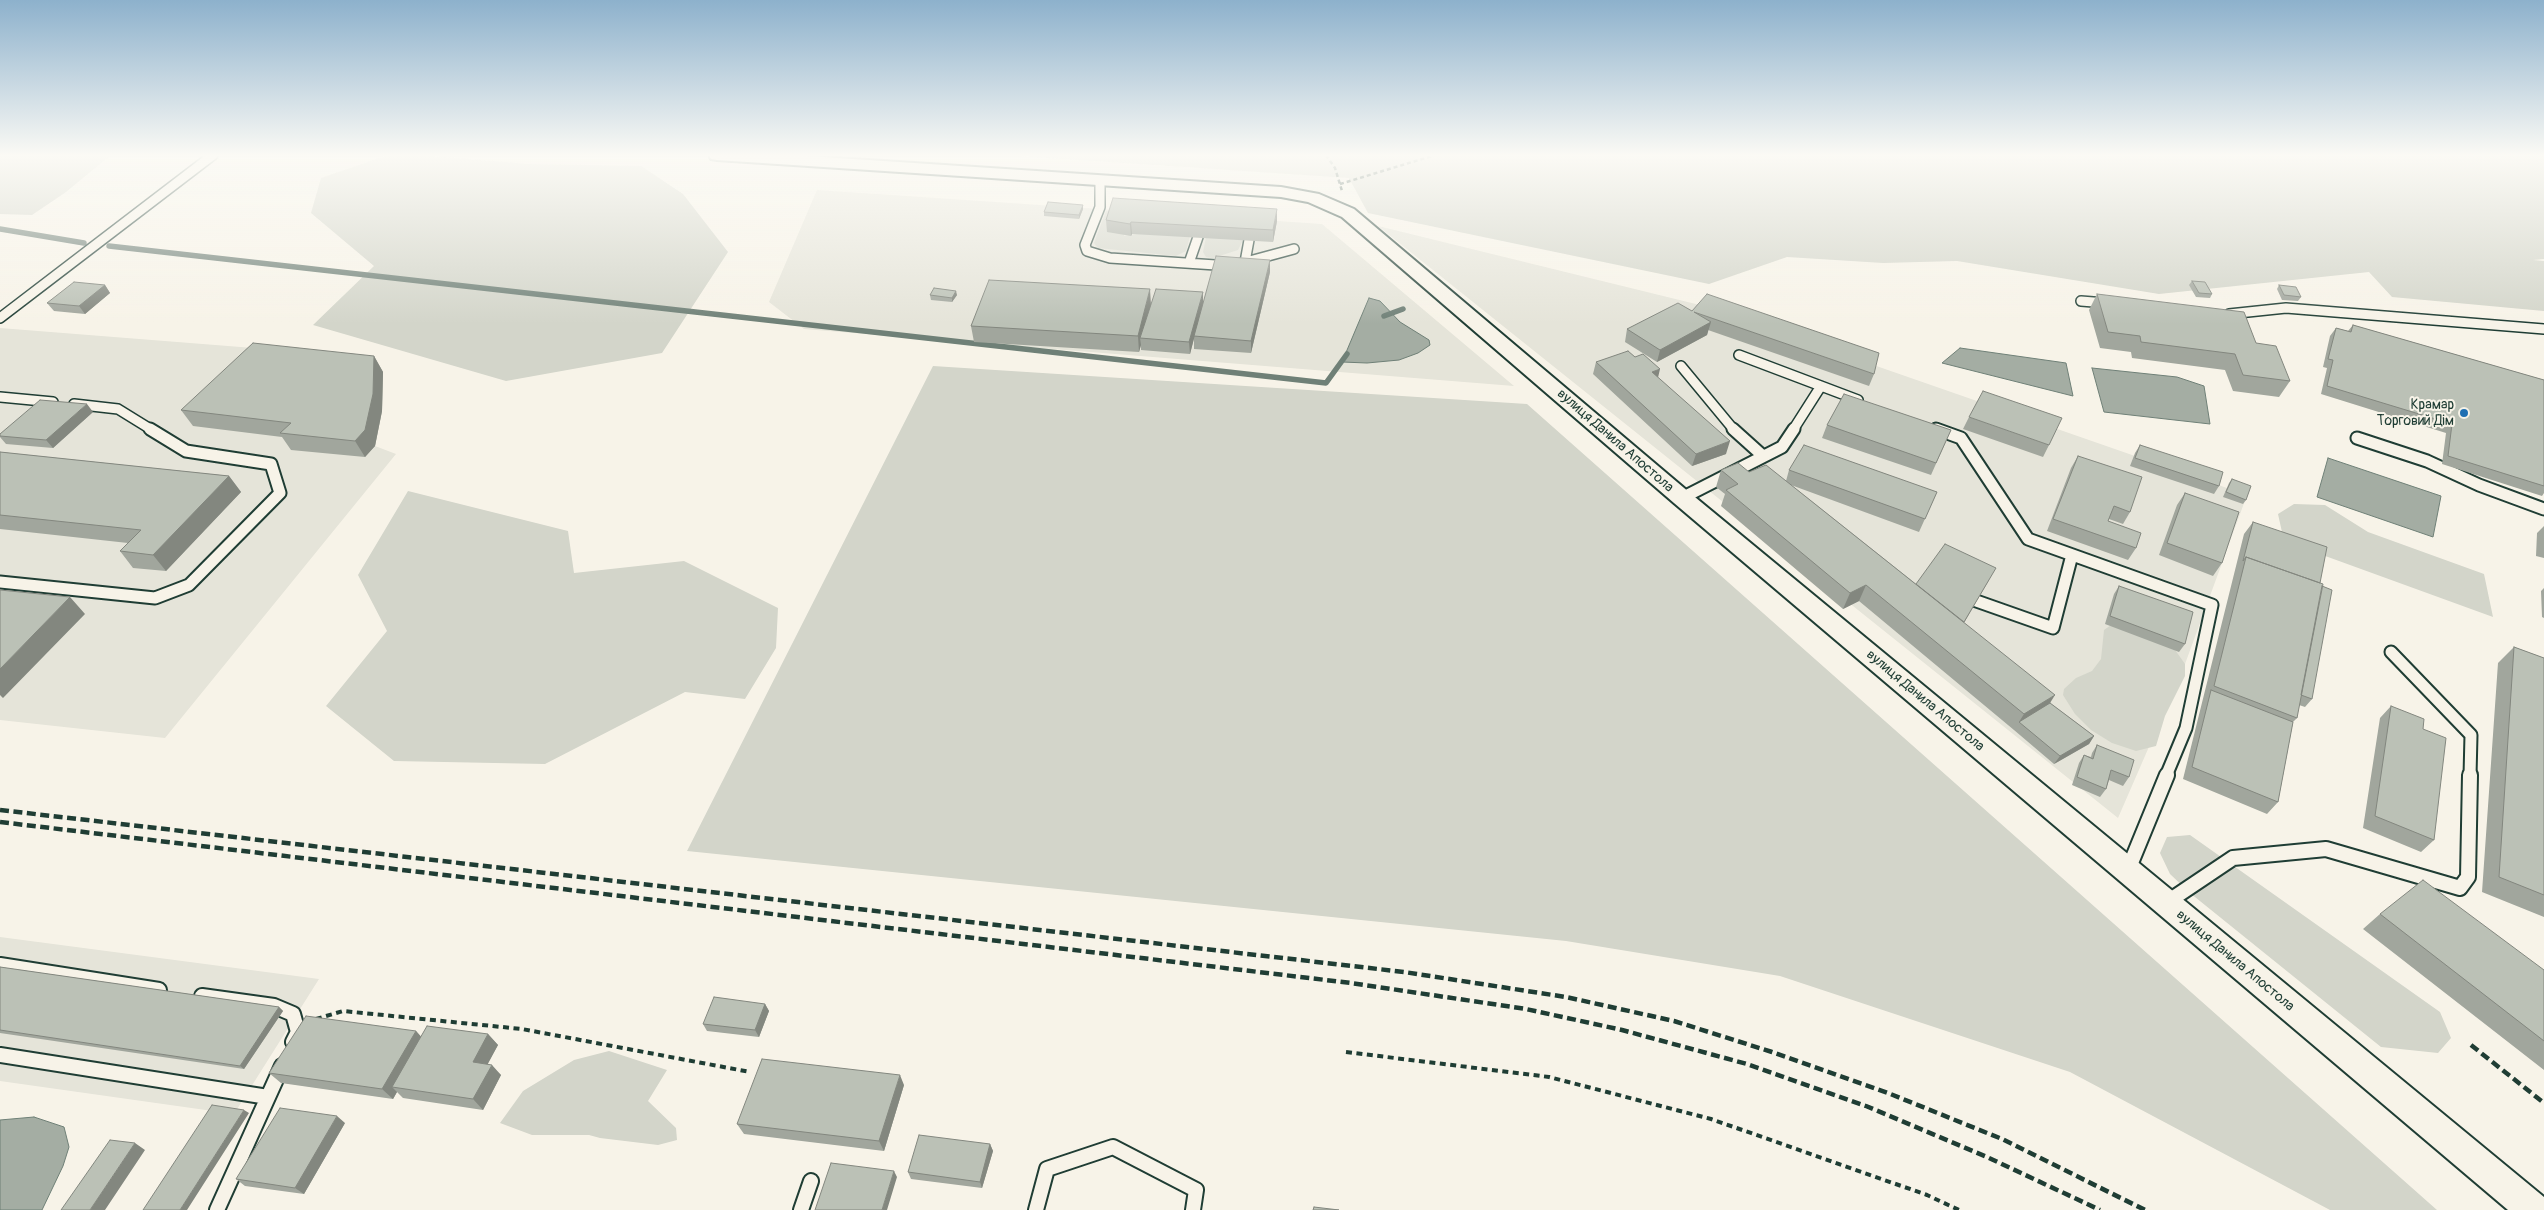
<!DOCTYPE html>
<html>
<head>
<meta charset="utf-8">
<style>
  body { margin:0 }
  canvas { display:block; background:#f7f3e8 }
</style>
</head>
<body>
<canvas width="2544" height="1210"></canvas>
<script>
const c = document.querySelector('canvas').getContext('2d');
c.lineJoin = 'round';
function paint(path, color) { c.fillStyle = color; c.fill(path, 'evenodd'); }
const toPath = rows => new Path2D(rows.map(r => 'M' + r).join(''));
function strokePath(path, color, width, dash) { c.strokeStyle = color; c.lineWidth = width; c.lineCap = dash ? 'butt' : 'round'; c.setLineDash(dash || []); c.stroke(path); }
function label(font, color, halo, rows, align = 'center') {
  c.font = font + ' Pangolin,sans-serif'; c.lineWidth = 4; c.setLineDash([]); c.textBaseline = 'middle'; c.strokeStyle = halo; c.fillStyle = color; for (const [text, x, y, turn = 0] of rows) {
    c.save(); c.translate(x, y); c.rotate((+turn || 0) * Math.PI / 180); c.textAlign = isNaN(turn) ? turn : align; if (halo) c.strokeText(text, 0, 0); c.fillText(text, 0, 0); c.restore();
  }
}
const built = toPath([
  [817,190,1322,224,1514,386,804,329,769,302],
  [1378,226,1704,306,2247,495,2185,664,2118,818],
  [0,328,266,349,383,372,382,411,375,446,396,454,165,738,0,720],
  [0,937,319,979,234,1114,0,1081]
]);
const green = toPath([
  [0,155,111,155,66,192,32,215,0,214],
  [388,155,419,155,530,164,641,166,683,194,728,252,662,353,506,381,313,325,374,266,311,213,321,178],
  [1004,155,2544,155,2544,259,2533,260,2544,261,2544,311,2392,297,2369,272,2159,294,1957,261,1883,263,1787,257,1709,284,1368,213,1349,178],
  [1106,211,1113,212,1107,230,1124,233,1124,236,1143,233,1190,236,1186,251,1176,256,1098,248,1094,243],
  [1206,237,1243,240,1238,250,1213,258,1206,257,1203,252],
  [933,366,1527,404,2437,1210,2330,1210,2070,1072,1780,976,1566,941,687,851],
  [408,491,568,531,574,573,684,561,778,608,776,648,745,699,685,692,545,764,394,761,326,706,387,631,358,575],
  [2294,504,2325,505,2368,532,2484,574,2493,617,2284,541,2278,514],
  [2117,621,2173,647,2185,664,2185,676,2165,716,2156,746,2136,751,2112,743,2091,730,2075,714,2063,695,2064,689,2076,678,2092,671,2101,659,2104,630],
  [2190,835,2440,1012,2451,1038,2438,1053,2381,1047,2190,893,2170,874,2160,853,2167,837],
  [609,1051,667,1070,648,1101,676,1128,677,1140,658,1145,600,1138,589,1135,532,1135,500,1123,523,1091,574,1060]
]);
const water = toPath([
  [1369,298,1380,301,1400,322,1429,340,1430,345,1418,353,1399,360,1367,363,1342,362,1369,298],
  [1960,348,2066,363,2073,396,1942,363,1960,348],
  [2092,368,2177,377,2204,386,2210,424,2104,412,2092,368],
  [2328,458,2441,496,2433,537,2317,497,2328,458],
  [34,1117,64,1127,69,1147,63,1166,42,1210,0,1210,0,1120,34,1117]
]);
const stream = toPath([
  [0,229,84,243],
  [109,246,1326,383,1347,354],
  [1384,316,1403,309]
]);
const pathFar1 = toPath([
  [1326,155,1335,168,1342,191],
  [1340,184,1435,155]
]);
const path = toPath([
  [316,1019,343,1011,522,1029,750,1072],
  [1346,1052,1549,1077,1711,1119,1927,1195,1959,1210]
]);
const laneFar2 = toPath([
  [1100,181,1100,207,1085,245,1087,251,1110,258,1231,266,1294,249],
  [1245,262,1249,240],
  [1189,263,1198,237],
  [2081,301,2106,303],
  [2229,314,2286,308,2544,329],
  [0,318,213,155],
  [1739,355,1858,400],
  [1681,366,1734,430],
  [0,397,53,402],
  [74,404,118,409,152,430],
  [1936,429,1939,430],
  [1793,430,1821,386]
]);
const laneFar1 = toPath([
  [1733,429,1763,456],
  [1936,429,1961,438,2028,539,2212,605,2186,728,2166,776],
  [2357,438,2427,461,2479,485,2544,509],
  [1682,498,1782,447,1794,429],
  [0,582,155,598,189,585,280,493,271,464,186,451,150,429],
  [1965,597,2053,628,2072,555],
  [2391,652,2471,735,2470,776]
]);
const lane = toPath([
  [2128,870,2167,775],
  [2166,903,2233,858,2326,849,2460,888,2468,877,2470,775],
  [0,965,159,990],
  [202,996,274,1006,293,1014,298,1032,293,1042],
  [0,1055,268,1097],
  [217,1210,282,1066],
  [801,1210,811,1181],
  [1036,1210,1047,1169,1113,1147,1196,1190,1193,1210]
]);
const street = toPath([
  [709,155,792,155,1281,187,1319,194,1354,209,1690,493,2544,1197,2544,1210,2508,1210,1674,503,1342,217,1308,202,1281,197,717,160,711,159,709,155]
]);
const rail = toPath([
  [0,810,1404,972,1566,997,1674,1021,1772,1052,1888,1093,2002,1139,2145,1210],
  [0,822,1351,983,1526,1009,1622,1030,1747,1064,1866,1106,1987,1157,2100,1210],
  [2471,1045,2544,1103]
]);
const wall = toPath([
  [1083,209,1079,219,1044,216,1044,212],
  [1106,220,1277,221,1273,242,1132,234,1131,236,1107,232],
  [1270,272,1251,353,1194,349,1194,338,1190,354,1141,350,1141,345,1139,352,974,342,971,326,1151,304,1203,302],
  [2192,281,2212,294,2210,298,2196,297,2189,285],
  [105,285,110,293,85,314,54,311,47,303],
  [2279,285,2301,297,2298,301,2282,300,2277,289],
  [2097,294,2256,343,2290,381,2279,397,2233,391,2225,370,2132,358,2131,352,2100,348,2089,310],
  [930,295,957,295,952,302,931,300],
  [1692,311,1874,374,1869,386,1708,330,1707,335,1657,362,1625,342,1627,329],
  [2353,325,2544,380,2544,493,2542,496,2442,464,2446,433,2321,394,2327,368,2323,367,2330,336,2336,328,2348,331],
  [374,356,383,372,382,411,375,446,365,457,291,450,282,437,193,426,181,410],
  [1596,362,1658,378,1726,454,1692,466,1593,374],
  [93,412,53,448,6,444,0,437,0,434],
  [1969,417,2049,445,2043,457,1963,429],
  [1827,425,1951,430,1931,475,1822,438],
  [2140,445,2219,486,2214,494,2130,466,2135,453],
  [0,452,229,476,241,492,166,571,133,568,120,551,128,543,0,529],
  [2078,456,2130,512,2123,524,2109,519,2108,521,2136,548,2128,560,2047,531,2071,468],
  [1721,470,1749,472,1786,481,1789,470,1937,492,1919,532,1791,485,1916,584,1989,580,1964,623,2050,703,2094,736,2089,744,2054,764,2014,730,1859,601,1843,609,1721,506,1725,494,1716,487],
  [2232,479,2246,500,2243,504,2223,497,2229,483],
  [2185,493,2222,563,2213,576,2159,555,2177,505],
  [2253,522,2320,583,2312,699,2305,707,2299,705,2297,718,2293,722,2278,802,2267,814,2183,779,2244,534],
  [2544,526,2544,558,2536,556,2537,533],
  [2119,586,2185,644,2179,652,2105,624,2114,594],
  [2544,588,2544,618,2542,617,2541,591],
  [2514,647,2544,658,2544,917,2482,892,2498,663],
  [2391,706,2423,729,2434,840,2421,852,2363,828,2380,718],
  [2097,745,2129,777,2123,786,2109,780,2106,789,2100,797,2072,785,2079,763,2084,755,2091,757,2092,753],
  [2380,914,2544,970,2544,1070,2363,929],
  [0,967,279,1007,283,1011,244,1069,0,1033],
  [765,1004,769,1011,759,1037,707,1031,703,1024],
  [416,1031,421,1037,488,1034,498,1045,487,1064,501,1075,483,1110,403,1098,397,1092,393,1099,281,1083,269,1073],
  [904,1085,884,1151,744,1134,737,1124],
  [345,1123,304,1194,245,1186,236,1179],
  [990,1144,993,1151,982,1188,911,1179,908,1172]
]);
const shadedWall = toPath([
  [1083,205,1083,209,1079,219,1079,215],
  [1277,209,1277,221,1273,242,1273,230],
  [1131,222,1132,234,1131,236,1130,224],
  [1270,260,1270,272,1251,353,1251,341],
  [105,285,110,293,85,314,79,306],
  [1150,289,1151,305,1140,338,1141,345,1139,352,1138,336],
  [956,291,957,295,952,302,952,298],
  [1203,292,1203,304,1190,354,1189,342],
  [1711,322,1707,335,1657,362,1660,350],
  [374,356,383,372,382,411,375,446,365,457,355,441],
  [1660,369,1657,382,1652,372],
  [87,404,93,412,53,448,46,440],
  [1730,441,1726,454,1692,466,1696,454],
  [229,476,241,492,166,571,153,555],
  [1866,585,1859,601,1843,609,1850,593],
  [70,597,85,614,3,698,0,695,0,669],
  [2055,695,2045,711,2019,722,2024,714],
  [2094,736,2089,744,2054,764,2060,756],
  [765,1004,769,1011,759,1037,755,1030],
  [279,1007,283,1011,244,1069,240,1066],
  [416,1031,426,1042,392,1087,397,1092,393,1099,382,1089],
  [488,1034,498,1045,483,1073,473,1062],
  [492,1065,501,1075,483,1110,473,1099],
  [900,1075,904,1085,884,1151,879,1141],
  [244,1110,249,1113,187,1210,180,1210],
  [337,1116,345,1123,304,1194,295,1188],
  [135,1143,145,1150,105,1210,90,1210],
  [990,1144,993,1151,982,1188,980,1182],
  [894,1171,897,1177,887,1210,882,1210]
]);
const building = toPath([
  [1113,198,1277,209,1273,230,1131,222,1130,224,1106,220,1113,198],
  [1048,202,1083,205,1079,215,1044,212,1048,202],
  [1216,256,1270,260,1251,341,1194,336,1216,256],
  [989,280,1150,289,1138,336,971,326,989,280],
  [2192,281,2205,282,2212,294,2199,293,2192,281],
  [74,282,105,285,79,306,47,303,74,282],
  [2279,285,2296,287,2301,297,2284,295,2279,285],
  [934,288,956,291,952,298,930,295,934,288],
  [1156,289,1203,292,1189,342,1140,338,1156,289],
  [1707,294,1879,353,1874,374,1694,312,1711,322,1660,350,1627,329,1678,303,1692,311,1707,294],
  [2097,294,2244,312,2256,343,2276,346,2290,381,2243,375,2235,354,2141,342,2140,336,2108,332,2097,294],
  [2353,325,2544,380,2544,486,2448,456,2452,424,2327,386,2333,360,2328,359,2336,328,2351,332,2353,325],
  [253,343,374,356,373,394,365,430,355,441,280,433,291,423,181,410,253,343],
  [1628,351,1635,357,1643,354,1660,369,1652,372,1730,441,1696,454,1596,362,1628,351],
  [1983,391,2062,418,2049,445,1969,417,1983,391],
  [1844,394,1951,430,1936,463,1827,425,1844,394],
  [40,400,87,404,46,440,0,436,0,434,40,400],
  [1804,445,1937,492,1925,519,1789,470,1804,445],
  [2140,445,2223,472,2219,486,2135,458,2140,445],
  [0,452,229,476,153,555,120,551,141,530,0,515,0,452],
  [2078,456,2142,477,2130,512,2114,506,2108,521,2141,533,2136,548,2053,519,2078,456],
  [1738,463,1749,472,1766,465,2055,695,2024,714,1866,585,1850,593,1726,490,1738,484,1721,470,1738,463],
  [2232,479,2251,486,2246,500,2226,492,2232,479],
  [2185,493,2239,512,2222,563,2167,543,2185,493],
  [2253,522,2327,547,2320,583,2246,557,2243,561,2253,522],
  [1945,544,1996,568,1964,622,1916,584,1945,544],
  [2246,557,2323,584,2297,718,2214,686,2246,557],
  [2119,586,2193,612,2185,644,2110,616,2119,586],
  [2322,586,2332,590,2312,699,2301,695,2322,586],
  [0,590,70,597,0,669,0,590],
  [2514,647,2544,658,2544,895,2499,877,2514,647],
  [2211,690,2293,722,2278,802,2192,767,2211,690],
  [2050,703,2094,736,2060,756,2019,722,2050,703],
  [2391,706,2424,719,2423,729,2446,738,2434,840,2375,816,2391,706],
  [2097,745,2134,760,2129,777,2111,770,2106,789,2077,777,2084,755,2093,759,2097,745],
  [2423,880,2544,970,2544,1041,2380,914,2423,880],
  [0,967,279,1007,240,1066,0,1030,0,967],
  [714,997,765,1004,755,1030,703,1024,714,997],
  [306,1016,416,1031,382,1089,269,1073,306,1016],
  [427,1026,488,1034,473,1062,492,1065,473,1099,392,1087,427,1026],
  [762,1059,900,1075,879,1141,737,1124,762,1059],
  [212,1105,244,1110,180,1210,143,1210,212,1105],
  [280,1108,337,1116,295,1188,236,1179,280,1108],
  [919,1135,990,1144,980,1182,908,1172,919,1135],
  [110,1140,135,1143,90,1210,61,1210,110,1140],
  [831,1163,894,1171,882,1210,815,1210,831,1163],
  [1314,1207,1339,1210,1313,1210,1314,1207]
]);
const markers = [
  [2464,413,5,"#1f6fb2"]
];
const poiNames = [
  ["Крамар",2454,405],
  ["Торговий Дім",2454,421]
];
const streetNames = [
  ["вулиця Данила Апостола",1615,441,41],
  ["вулиця Данила Апостола",1925,701,40],
  ["вулиця Данила Апостола",2235,961,40]
];
paint(built, '#e5e4d9');
paint(green, '#d3d5ca');
paint(water, '#a4ada3');
strokePath(water, '#6f8077', 1);
strokePath(stream, '#6f8077', 5.5);
strokePath(laneFar2, '#1f3d34', 12);
strokePath(laneFar1, '#1f3d34', 15);
strokePath(lane, '#1f3d34', 18);
strokePath(street, '#1f3d34', 4);
strokePath(pathFar1, '#1f3d34', 2.5, [4, 3]);
strokePath(path, '#1f3d34', 4, [6, 4.5]);
strokePath(laneFar2, '#f7f3e8', 9);
strokePath(laneFar1, '#f7f3e8', 11);
strokePath(lane, '#f7f3e8', 14);
paint(street, '#f7f3e8');
strokePath(rail, '#1f3d34', 4.5, [9, 4.5]);
paint(wall, '#a1a69d');
paint(shadedWall, '#83877f');
paint(building, '#bbc1b6');
strokePath(building, '#83877f', 1);
const sky = c.createLinearGradient(0, 0, 0, 324);
sky.addColorStop(0, '#8db1cc');
sky.addColorStop(0.48, '#fbfaf5');
sky.addColorStop(1, '#fbfaf500');
c.fillStyle = sky;
c.fillRect(0, 0, 2544, 324);
for (const [x, y, r, color] of markers) { const dot = new Path2D(); dot.arc(x, y, r, 0, 2 * Math.PI); c.fillStyle = color; c.fill(dot); strokePath(dot, '#f7f3e8', 2); }
label('14px', '#1f3d34', '#f7f3e8', poiNames, 'right');
label('14px', '#1f3d34', '#f7f3e8', streetNames);
</script>
</body>
</html>
